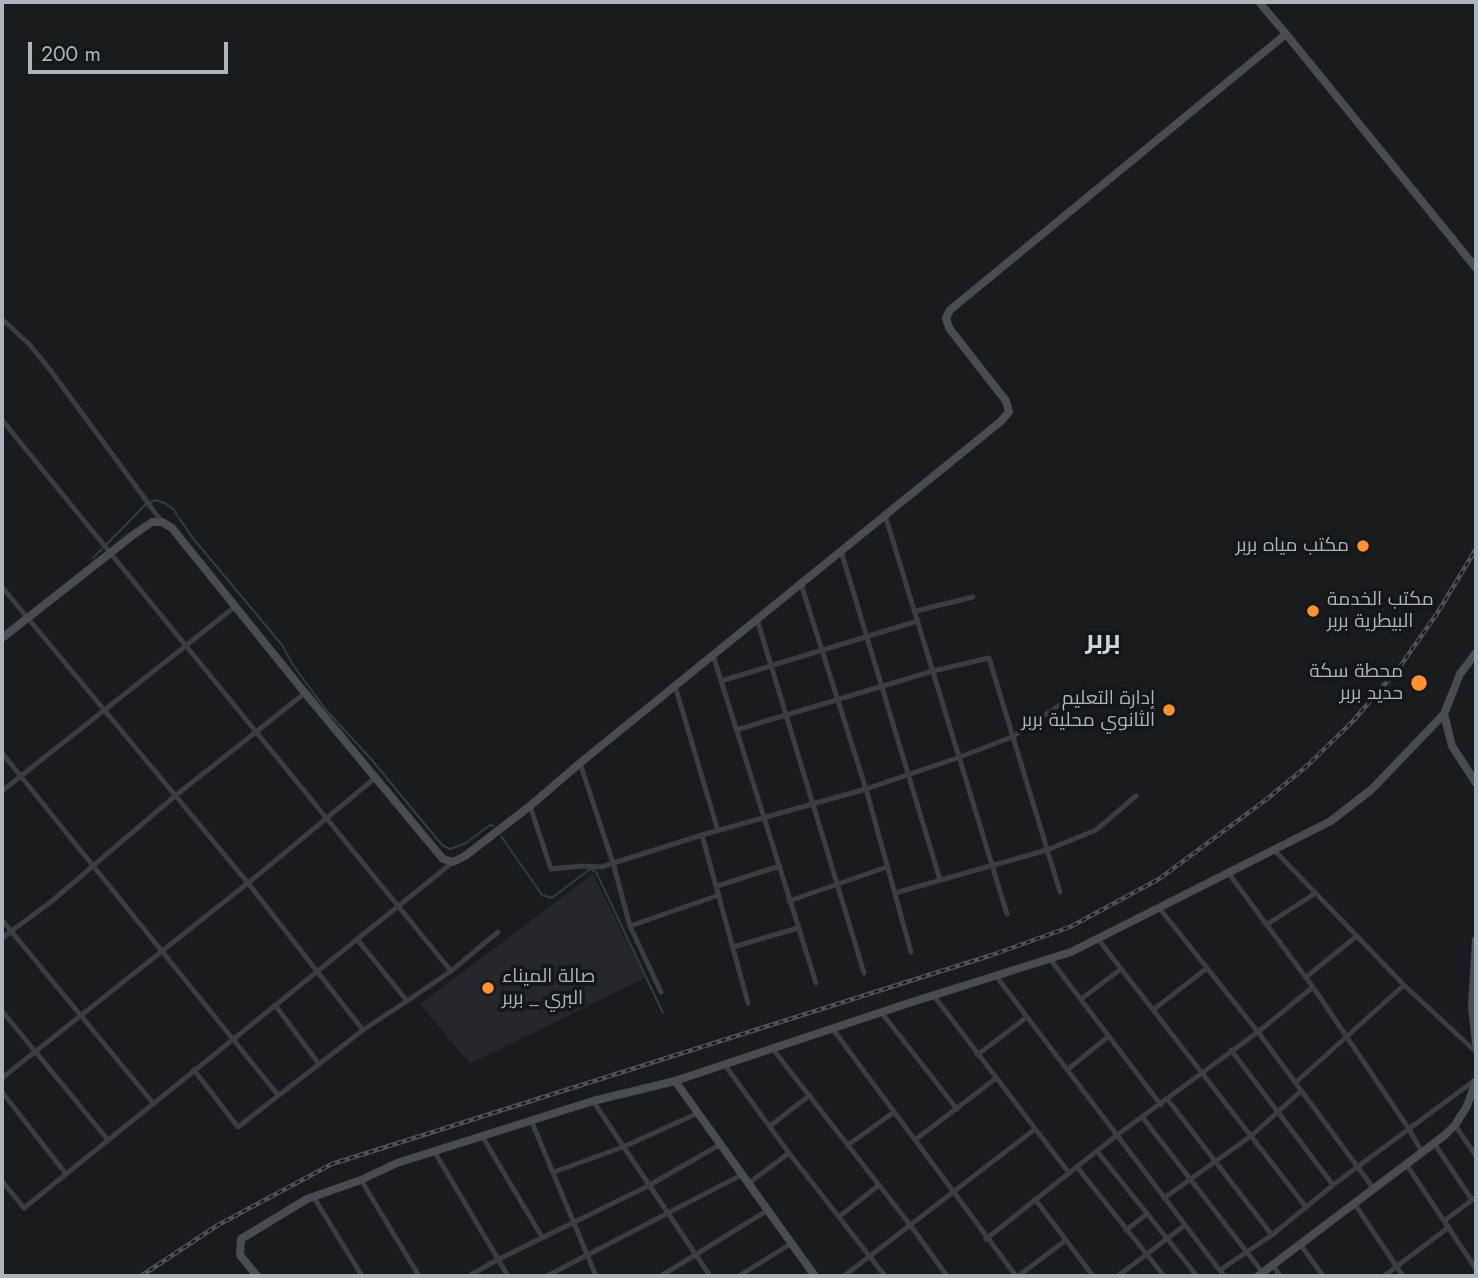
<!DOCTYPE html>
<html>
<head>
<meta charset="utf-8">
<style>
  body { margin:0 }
  #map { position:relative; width:1478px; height:1278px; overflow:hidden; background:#1a1b1d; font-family:Jost,sans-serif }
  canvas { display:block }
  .frame { position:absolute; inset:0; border:4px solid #acb5bd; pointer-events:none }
  .scale { position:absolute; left:28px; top:42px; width:200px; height:32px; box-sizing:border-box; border:4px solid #acb5bd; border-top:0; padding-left:9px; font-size:21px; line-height:24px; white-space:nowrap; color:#acb5bd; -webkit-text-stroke:5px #151618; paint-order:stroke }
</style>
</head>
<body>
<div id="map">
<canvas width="1478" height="1278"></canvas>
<div class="frame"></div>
<div class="scale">200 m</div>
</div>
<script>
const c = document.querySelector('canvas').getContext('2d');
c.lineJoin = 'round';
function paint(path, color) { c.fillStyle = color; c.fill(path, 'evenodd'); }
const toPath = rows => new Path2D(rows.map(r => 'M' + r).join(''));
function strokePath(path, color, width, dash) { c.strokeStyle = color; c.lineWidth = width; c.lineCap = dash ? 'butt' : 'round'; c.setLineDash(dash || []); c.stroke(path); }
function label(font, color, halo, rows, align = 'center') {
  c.font = font + ' Jost,Cairo,sans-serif'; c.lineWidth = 7; c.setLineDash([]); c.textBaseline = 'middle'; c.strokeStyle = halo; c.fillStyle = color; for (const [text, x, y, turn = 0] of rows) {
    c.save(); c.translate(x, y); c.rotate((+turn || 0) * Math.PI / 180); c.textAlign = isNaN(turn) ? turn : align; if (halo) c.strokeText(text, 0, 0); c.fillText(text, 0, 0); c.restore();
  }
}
const built = toPath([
  [593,874,645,978,470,1064,420,1004]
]);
const stream = toPath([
  [151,502,155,500,165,503,173,509,192,537,282,645,293,665,326,710,371,759,442,845,450,849,466,843,490,825,494,826],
  [106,545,146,504],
  [93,558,102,549],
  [501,836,542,895,552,898,590,869,596,872,663,1013]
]);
const street = toPath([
  [2,319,30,345,51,371,162,522],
  [2,420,451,971],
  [885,515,1007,914],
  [841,551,940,880],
  [801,584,866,789,911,952],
  [2,587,248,883,363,1030],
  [916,611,973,597],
  [757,619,864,973],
  [713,655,816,983],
  [721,681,918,621],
  [675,686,718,831],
  [736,730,933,671,989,658,1060,892],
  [2,753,278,1095],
  [580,763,613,863,630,926,661,992],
  [2,791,236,606],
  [530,806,551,869,582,866,601,867,702,835,866,789,960,757,1012,737,1069,699],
  [702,835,748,1003],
  [1275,851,1404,985,1476,1052],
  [1229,874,1313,987,1407,1126,1422,1152],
  [717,886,780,866],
  [895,893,1047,850,1096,830,1136,796],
  [789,901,887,867],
  [1160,909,1258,1032,1374,1189],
  [2,920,153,1103],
  [1266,925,1316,893],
  [630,926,719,895],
  [2,938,52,901,175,796,305,693],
  [1098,939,1306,1207],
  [733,947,798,928],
  [1050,959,1161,1105],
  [996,976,1224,1276],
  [1306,977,1357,936],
  [934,996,1069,1173],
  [1081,999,1121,969],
  [407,1001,451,971,498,932],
  [275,1005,319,1064],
  [1153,1010,1207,968],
  [2,1011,108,1140],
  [881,1012,957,1109],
  [832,1028,1016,1276],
  [772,1048,911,1226,947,1276],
  [1231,1050,1333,1185],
  [977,1055,1027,1017],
  [724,1064,789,1153,885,1276],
  [194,1070,238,1127,363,1030,407,1001,357,939],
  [1067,1070,1109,1036],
  [2,1078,258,875,375,778],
  [1295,1083,1404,985],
  [2,1092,66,1174],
  [1168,1100,1272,1235],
  [593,1101,710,1276],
  [1143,1118,1263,1273],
  [531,1120,596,1276],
  [1455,1125,1476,1156],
  [770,1126,810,1095],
  [482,1136,542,1237],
  [915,1140,995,1079],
  [1434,1143,1472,1200],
  [848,1145,894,1112],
  [434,1151,508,1276],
  [1097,1151,1197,1276],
  [1406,1164,1476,1269],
  [1077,1167,1164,1276],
  [554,1172,623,1147,698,1113],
  [361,1180,419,1276],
  [2,1181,24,1208,453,862],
  [749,1183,789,1153],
  [313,1196,362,1276],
  [1164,1198,1251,1136,1301,1091],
  [1035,1199,1093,1276],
  [1354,1203,1403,1276],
  [840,1216,879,1185],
  [1444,1221,1476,1197],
  [1126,1230,1147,1214],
  [986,1239,1117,1135,1258,1032,1313,987],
  [1300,1244,1323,1276],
  [1273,1265,1280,1276],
  [1220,1270,1272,1235,1333,1185,1475,1080],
  [469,1276,497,1260,648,1186,721,1144],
  [547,1276,743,1174],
  [661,1276,768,1210],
  [739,1276,792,1243],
  [844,1276,1035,1129],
  [1018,1276,1066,1240],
  [1118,1276,1185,1225],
  [1384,1276,1449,1227],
  [1474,1276,1476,1274]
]);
const secondary = toPath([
  [1286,34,1476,268],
  [2,638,133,535,152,522,162,522,172,528,305,693,443,859,453,862,465,856,530,806,580,763,1000,422,1009,412,1006,401,949,328,946,318,950,310,1286,34,1259,2],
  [1476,653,1460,674,1444,714,1452,746,1476,783],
  [1476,940,1472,1006,1476,1044],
  [675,1081,815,1276],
  [257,1276,240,1255,241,1239,307,1199,361,1180,397,1163,593,1101,675,1081,909,1003,1071,952,1331,821,1372,789,1444,714],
  [1258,1276,1445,1135,1455,1125,1467,1106,1476,1081]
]);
const rail = toPath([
  [141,1276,218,1225,332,1164,992,955,1070,927,1159,879,1267,799,1308,765,1353,721,1399,668,1438,612,1476,549]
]);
const markers = [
  [1363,546,7,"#ff9130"],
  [1313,611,7,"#ff9130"],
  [1419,683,9,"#ff9130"],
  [1169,710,7,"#ff9130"],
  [488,988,7,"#ff9130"]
];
const poiNames = [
  ["مكتب مياه بربر",1349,546],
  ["مكتب الخدمة",1327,600,"left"],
  ["البيطرية بربر",1327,622,"left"],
  ["محطة سكة",1403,672],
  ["حديد بربر",1403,694],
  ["إدارة التعليم",1155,699],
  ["الثانوي محلية بربر",1155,721],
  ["صالة الميناء",502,977,"left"],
  ["البري _ بربر",502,999,"left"]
];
const districtNames = [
  ["بربر",1103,642]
];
paint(built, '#26272a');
strokePath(stream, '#2e3e43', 2);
strokePath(street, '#3b3d42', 5);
strokePath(secondary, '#494d52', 8);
strokePath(rail, '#4e5257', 4.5);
strokePath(rail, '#151618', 2, [5]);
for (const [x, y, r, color] of markers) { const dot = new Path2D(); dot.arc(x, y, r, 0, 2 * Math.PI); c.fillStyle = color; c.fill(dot); strokePath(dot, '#151618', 2.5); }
label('19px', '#acb5bd', '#151618', poiNames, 'right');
label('bold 26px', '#cdd3d9', '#151618', districtNames);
</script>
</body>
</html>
